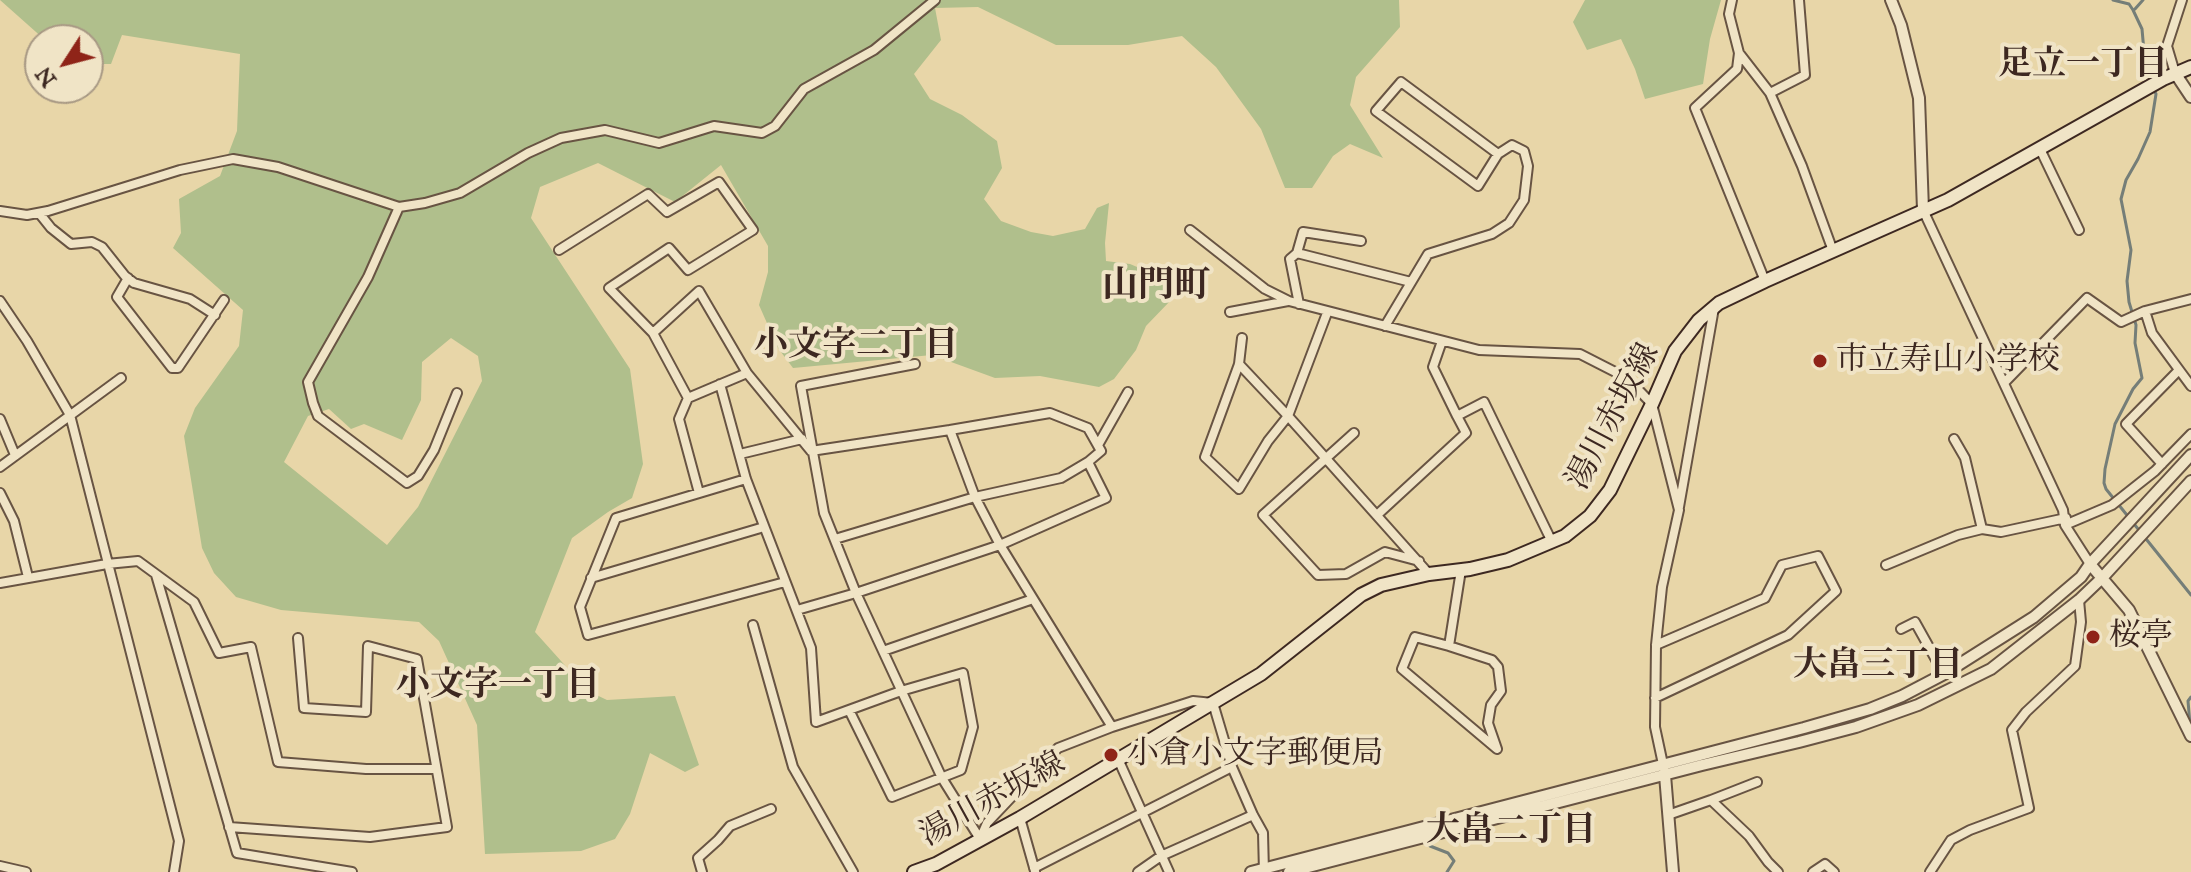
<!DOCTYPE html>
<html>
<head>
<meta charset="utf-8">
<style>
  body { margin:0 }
  #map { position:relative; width:2191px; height:872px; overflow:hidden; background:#e8d6a8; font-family:"IM FELL Great Primer",serif }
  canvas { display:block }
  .north { position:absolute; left:24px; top:24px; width:80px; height:80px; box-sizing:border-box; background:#f0e4c6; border:2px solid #a89984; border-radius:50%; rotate:234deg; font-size:22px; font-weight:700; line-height:32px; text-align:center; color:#3d2821 }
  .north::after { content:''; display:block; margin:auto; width:28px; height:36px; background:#8f2418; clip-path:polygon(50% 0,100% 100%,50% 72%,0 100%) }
</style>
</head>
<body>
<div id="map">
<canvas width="2191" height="872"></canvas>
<div class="north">N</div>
</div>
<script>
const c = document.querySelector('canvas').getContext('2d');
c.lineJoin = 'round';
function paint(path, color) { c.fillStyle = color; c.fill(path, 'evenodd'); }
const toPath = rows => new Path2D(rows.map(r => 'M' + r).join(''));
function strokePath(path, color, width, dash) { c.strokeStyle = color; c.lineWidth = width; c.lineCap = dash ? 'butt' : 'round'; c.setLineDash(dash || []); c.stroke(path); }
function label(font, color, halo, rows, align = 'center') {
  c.font = font + ' "IM FELL Great Primer","Noto Serif JP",serif'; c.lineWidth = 8; c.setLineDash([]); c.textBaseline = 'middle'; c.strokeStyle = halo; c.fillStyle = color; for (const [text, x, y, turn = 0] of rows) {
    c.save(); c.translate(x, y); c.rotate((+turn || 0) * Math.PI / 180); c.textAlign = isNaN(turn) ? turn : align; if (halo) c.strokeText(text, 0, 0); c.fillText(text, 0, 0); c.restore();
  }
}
const green = toPath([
  [0,0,1399,0,1400,27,1356,77,1350,105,1383,158,1350,144,1333,156,1312,188,1285,188,1261,129,1216,67,1182,36,1128,45,1056,45,978,7,935,8,941,40,914,74,930,99,962,115,997,141,1002,168,984,199,1001,221,1031,232,1053,236,1085,229,1097,208,1109,203,1105,243,1106,261,1130,264,1156,275,1172,299,1146,326,1136,350,1114,379,1099,387,1040,376,995,378,932,355,793,368,778,348,759,305,768,272,768,246,721,165,675,202,598,163,540,187,531,218,630,369,643,464,632,498,608,512,572,538,535,632,588,691,607,700,675,696,699,765,685,772,650,753,630,814,615,839,581,851,485,854,477,725,439,641,419,622,281,610,236,597,214,573,202,548,184,436,195,408,239,346,243,310,173,248,181,233,179,199,220,176,237,131,240,54,122,35,111,64,88,64,88,40,45,40],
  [451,338,478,356,482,381,418,507,387,545,284,462,308,416,329,409,351,429,364,424,402,440,421,400,422,362],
  [1585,0,1721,0,1710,39,1703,84,1645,99,1635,69,1621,39,1587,50,1573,22]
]);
const stream = toPath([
  [2113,0,2129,4,2133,10,2142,29,2145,63,2152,82],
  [2135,9,2143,0],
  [2154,90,2156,94,2150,132,2138,159,2126,180,2121,199,2131,250,2127,281,2129,302,2136,325,2135,343,2142,378,2133,389,2115,424,2105,469,2104,483,2106,489,2191,595],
  [2190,724,2188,701,2191,697],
  [1430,846,1448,853,1454,861,1447,872]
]);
const minor = toPath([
  [1732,0,1729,14,1739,53,1737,69,1695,108,1765,281],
  [1739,53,1770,93,1802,166,1833,251],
  [2175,73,2167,46,2182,0],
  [1401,82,1498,154,1478,186,1376,111,1401,82],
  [1770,93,1805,75,1799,0],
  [2040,149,2079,230],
  [399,207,368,277,308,382,313,403,318,416,407,483,418,476,434,450,457,393],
  [1923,210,2063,510,2065,525,2090,564],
  [0,211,27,215,48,211,180,170,233,159,278,167,399,207,425,203,460,193,528,153,561,138,605,130,659,143,714,126,762,133,775,126,804,89,874,50,935,0],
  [39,213,51,228,71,244,92,242,102,247,125,276,134,283,190,299,215,315],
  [1190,230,1265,289,1289,301,1479,350,1580,354,1627,378,1652,404,1679,510,1662,587,1656,645,1655,727,1664,769],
  [559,250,648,194,667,212,719,182,753,230,688,270,669,248,609,288,653,333,688,398,747,373],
  [1297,253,1411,282],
  [128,278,117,297,172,368,178,368,224,300],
  [0,301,27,341,70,415,179,841,174,872],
  [1299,304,1290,259,1297,253,1303,232,1361,241],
  [2145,311,2152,333,2191,386],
  [1230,312,1288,301],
  [1327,313,1288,416,1429,574],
  [1385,326,1428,254,1492,234,1509,223,1524,200,1528,166,1524,151,1512,145,1498,154],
  [653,333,699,291,747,373,811,451],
  [1442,341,1433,367,1457,416,1484,402,1552,542],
  [915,364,801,386,824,513,856,593,942,778,980,839],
  [1239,364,1288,416,1268,441,1239,489,1205,457,1239,364],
  [1239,364,1242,338],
  [2004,383,2087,298,2121,322,2145,311,2191,299],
  [720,384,746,479,811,648,816,722,901,691,963,673,973,727,961,770,892,797,849,710],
  [688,398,679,419,699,493],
  [0,419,15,455],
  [950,430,1050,413,1088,428,1101,451,1088,462],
  [1354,433,1263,515,1318,575,1346,574,1385,552,1419,561],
  [1954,439,1965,458,1982,529],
  [1098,445,1128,392],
  [811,451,950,430,975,497,1000,545,1112,727,1193,701,1213,703,1232,767,1253,815,1263,833,1264,872],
  [740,454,802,439],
  [2162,464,2126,424,2179,370],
  [0,467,121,378],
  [746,479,616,518,580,607,588,635,785,582],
  [0,493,14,521,28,577],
  [1679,507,1714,308],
  [1377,515,1466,433,1457,416],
  [2065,525,2112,505,2155,471,2191,434],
  [1886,565,1958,535,1982,529,2001,532,2066,518],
  [156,575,237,853,352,872],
  [591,578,764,527],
  [0,583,107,564,138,561,194,602,219,653,251,647,278,762,366,769,436,769],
  [797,610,856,593,1000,545,1106,498,1088,462,1061,478,975,497,835,539],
  [753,625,793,767,853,872],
  [1901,629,1915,622,1944,674],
  [1449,646,1492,660,1498,667,1501,691,1491,705,1488,723,1497,749,1402,669,1415,637,1449,646,1461,570],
  [883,651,1033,599],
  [1655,698,1788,635,1836,591,1818,556,1782,565,1765,598,1656,645],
  [1118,759,1169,872],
  [1757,782,1711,800,1749,836,1768,862,1778,872],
  [1668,815,1711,800],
  [1020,818,1035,871],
  [229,827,370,837,447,827,417,659,368,646,366,712,304,708,298,638],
  [980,839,987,823,1058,748,1112,727],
  [0,866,26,872],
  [1034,868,1232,767],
  [702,872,698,858,718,840,730,826,771,809],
  [1138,872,1161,856,1253,815],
  [1813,872,1825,864,1834,872],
  [1930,872,1951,840,1970,830,2029,808,2012,730,2026,712,2075,666,2081,622,2079,600]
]);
const tertiary = toPath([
  [1891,0,1901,25,1919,98,1923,210],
  [2175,73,2191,97],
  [2090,564,2129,610,2191,736],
  [1665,775,1673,872],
  [1251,872,1804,728,1870,709,1902,696,1944,674,2034,617,2081,577,2090,564,2191,455],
  [1289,872,1702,765,1799,742,1856,727,1918,705,1991,669,2079,600,2102,578,2191,481]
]);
const secondary = toPath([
  [914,872,936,864,1020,818,1261,674,1361,595,1381,585,1429,574,1470,569,1508,560,1565,536,1590,516,1610,490,1652,404,1675,351,1699,320,1719,303,1765,281,1948,200,2163,79,2191,67]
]);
const markers = [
  [1820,361,8,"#8f2418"],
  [2093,637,8,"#8f2418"],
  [1111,755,8,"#8f2418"]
];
const poiNames = [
  ["市立寿山小学校",1836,361],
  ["桜亭",2109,637],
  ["小倉小文字郵便局",1127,755]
];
const streetNames = [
  ["湯川赤坂線",1614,417,-62],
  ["湯川赤坂線",993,800,-29]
];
const neighbourhoodNames = [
  ["足立一丁目",2083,66],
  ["小文字二丁目",856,347],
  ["大畠三丁目",1878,667],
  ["小文字一丁目",498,687],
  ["大畠二丁目",1511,832]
];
const quarterNames = [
  ["山門町",1156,287]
];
paint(green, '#b0bf8c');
strokePath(stream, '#757e78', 3);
strokePath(minor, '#685443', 12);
strokePath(tertiary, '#685443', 14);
strokePath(secondary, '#3d2821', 16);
strokePath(minor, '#f0e4c6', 8);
strokePath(tertiary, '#f0e4c6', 10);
strokePath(secondary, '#f0e4c6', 12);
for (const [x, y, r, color] of markers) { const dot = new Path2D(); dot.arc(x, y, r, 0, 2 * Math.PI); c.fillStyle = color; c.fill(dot); strokePath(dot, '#f0e4c6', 3); }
label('32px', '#3d2821', '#f0e4c6', poiNames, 'left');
label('32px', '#3d2821', '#f0e4c6', streetNames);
label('bold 34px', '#3d2821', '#f0e4c6', neighbourhoodNames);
label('bold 36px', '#3d2821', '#f0e4c6', quarterNames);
</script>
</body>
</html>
